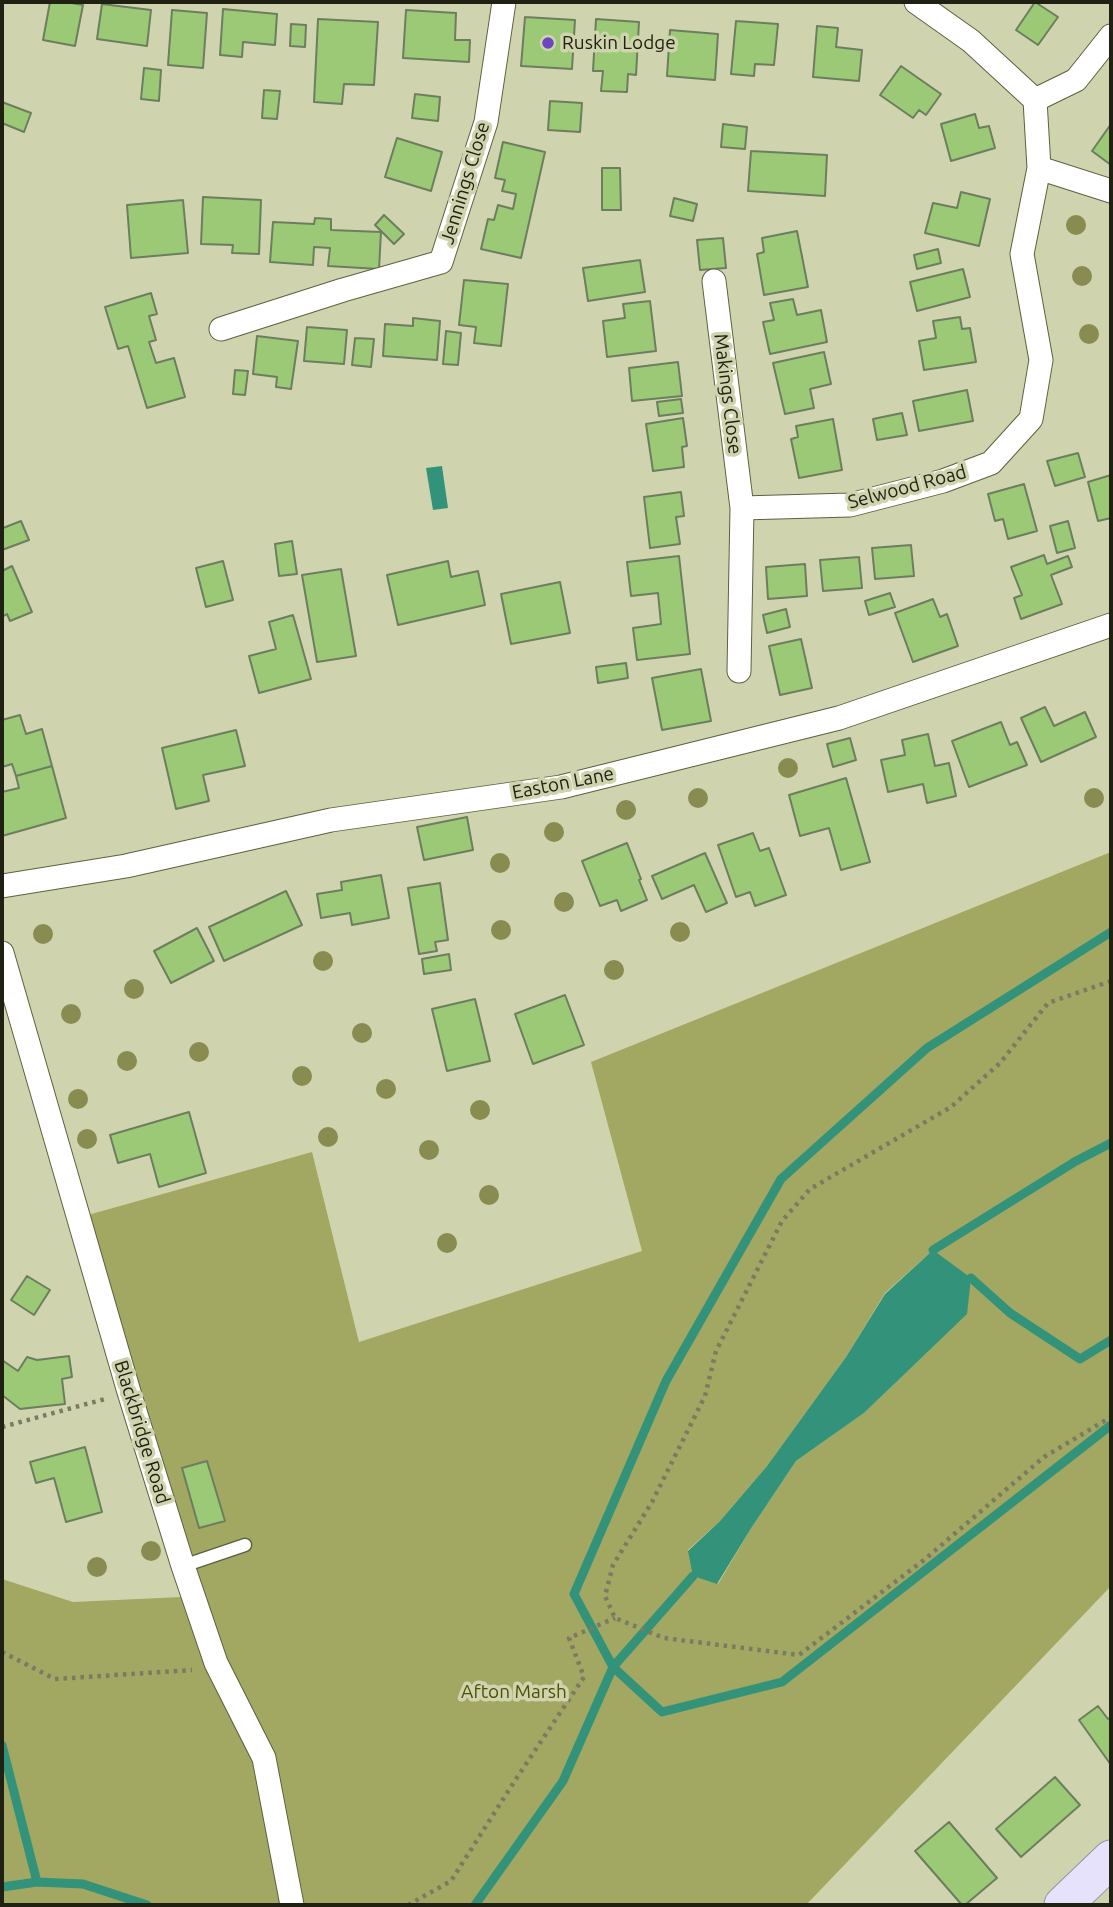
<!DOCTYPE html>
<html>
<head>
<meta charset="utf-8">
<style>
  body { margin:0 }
  #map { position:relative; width:1113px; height:1907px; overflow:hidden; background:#d0d4ae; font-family:Ubuntu,sans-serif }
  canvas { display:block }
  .frame { position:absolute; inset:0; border:4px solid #202113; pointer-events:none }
</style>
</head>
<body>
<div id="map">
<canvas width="1113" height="1907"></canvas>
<div class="frame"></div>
</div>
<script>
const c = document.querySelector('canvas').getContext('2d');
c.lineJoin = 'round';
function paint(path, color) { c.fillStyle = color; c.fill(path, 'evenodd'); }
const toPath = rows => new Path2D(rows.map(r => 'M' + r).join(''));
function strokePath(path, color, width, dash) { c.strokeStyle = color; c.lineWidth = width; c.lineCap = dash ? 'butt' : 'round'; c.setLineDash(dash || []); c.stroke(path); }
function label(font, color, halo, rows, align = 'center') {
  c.font = font + ' Ubuntu,sans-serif'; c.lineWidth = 7; c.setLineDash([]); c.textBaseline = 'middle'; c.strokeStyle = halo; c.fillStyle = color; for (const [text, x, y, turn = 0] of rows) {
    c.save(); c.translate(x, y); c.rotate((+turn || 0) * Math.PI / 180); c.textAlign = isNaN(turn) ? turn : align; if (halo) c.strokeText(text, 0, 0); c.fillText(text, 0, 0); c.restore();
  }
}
const green = toPath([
  [1111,852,1111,1586,806,1905,2,1905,2,1579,73,1602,203,1596,137,1390,88,1215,312,1152,359,1342,642,1251,591,1062],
  [933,1250,966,1314,864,1413,796,1461,750,1530,718,1584,688,1550,720,1521,767,1466,846,1357,885,1293]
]);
const water = toPath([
  [442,466,448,508,433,510,426,468],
  [933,1250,971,1278,967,1314,864,1413,796,1461,750,1530,717,1584,693,1576,688,1551,720,1521,767,1466,846,1357,885,1294]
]);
const stream = toPath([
  [1111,932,927,1048,781,1179,666,1381,574,1594,613,1667,662,1712,782,1682,1111,1425],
  [933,1250,1076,1161,1111,1143],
  [971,1278,1010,1313,1080,1359,1111,1340],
  [2,1745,37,1882],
  [2,1887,37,1882,83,1884,147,1905],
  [475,1905,563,1781,613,1667,693,1576]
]);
const building = toPath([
  [50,2,65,2,83,5,75,46,43,40,50,2],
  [1035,2,1058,17,1038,45,1016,30,1035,2],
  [102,4,151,10,147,46,97,39,102,4],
  [223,9,277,14,275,45,243,42,242,57,220,55,223,9],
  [172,10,207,13,203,68,168,65,172,10],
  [406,10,456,13,455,40,470,40,469,62,403,58,406,10],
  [525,17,575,20,572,69,521,66,525,17],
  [318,19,378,22,374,85,344,84,342,104,314,102,318,19],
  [596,19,639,22,636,75,628,74,627,92,601,91,603,71,593,71,596,19],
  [736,21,778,24,774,65,755,64,754,76,731,74,736,21],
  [291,24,306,25,305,47,290,46,291,24],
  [817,26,838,28,836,47,862,50,859,81,813,77,817,26],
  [670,30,718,34,715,80,667,76,670,30],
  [901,66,941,94,926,115,919,110,913,118,880,95,901,66],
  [144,68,161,70,159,101,141,99,144,68],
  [264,90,280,91,277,119,262,118,264,90],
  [415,94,440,97,438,121,412,118,415,94],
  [550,101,582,103,580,132,548,130,550,101],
  [2,102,31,113,24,132,2,123,2,102],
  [975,114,979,128,989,126,995,148,951,161,941,124,975,114],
  [723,124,747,127,745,149,721,147,723,124],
  [1111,124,1111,165,1092,151,1111,124],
  [397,138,442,152,431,191,385,177,397,138],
  [503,142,545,152,521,258,481,249,488,219,494,220,498,205,513,209,516,194,502,191,505,180,495,178,503,142],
  [751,151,827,155,825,196,748,191,751,151],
  [602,168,620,168,621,210,602,210,602,168],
  [961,192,990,199,979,246,925,233,933,203,957,208,961,192],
  [203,197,261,200,259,254,232,253,233,245,201,244,203,197],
  [674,198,697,204,693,221,670,216,674,198],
  [183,200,188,253,131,258,127,205,183,200],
  [384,215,404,234,394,244,375,225,384,215],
  [315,218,331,219,331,230,381,232,379,269,328,266,330,248,314,247,313,265,270,262,273,222,314,224,315,218],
  [797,231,808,287,764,295,757,254,764,252,762,238,797,231],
  [723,238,726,268,700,270,697,240,723,238],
  [938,249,941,263,917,269,914,255,938,249],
  [640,260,645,292,588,301,583,268,640,260],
  [963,269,970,297,917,311,910,282,963,269],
  [464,280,508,284,501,346,474,343,476,327,459,325,464,280],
  [151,293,157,314,149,316,156,340,149,342,156,363,174,358,185,397,147,408,128,346,118,349,105,307,151,293],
  [793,299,797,315,821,310,827,342,770,354,763,322,774,320,770,303,793,299],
  [650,301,656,351,607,357,603,321,625,318,623,304,650,301],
  [960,317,962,329,970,328,976,362,924,370,919,341,936,338,933,321,960,317],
  [413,318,440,321,437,360,383,356,385,324,413,326,413,318],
  [307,327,347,330,344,364,304,361,307,327],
  [446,331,461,333,458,365,443,364,446,331],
  [257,336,298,341,291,389,276,387,277,377,253,374,257,336],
  [355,338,374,339,371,367,352,365,355,338],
  [824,352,831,384,810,389,814,408,785,414,773,363,824,352],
  [678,362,682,396,632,401,629,368,678,362],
  [235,370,248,371,245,395,233,394,235,370],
  [967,390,973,421,919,431,913,401,967,390],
  [681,399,683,413,659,416,657,402,681,399],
  [902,413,907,435,877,440,873,419,902,413],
  [683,418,687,446,682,447,684,467,653,471,646,424,683,418],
  [833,419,842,470,799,478,791,439,798,437,796,426,833,419],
  [1078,453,1085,477,1055,486,1047,461,1078,453],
  [1111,475,1111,518,1098,521,1088,482,1111,475],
  [1024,484,1037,531,1008,539,1003,519,995,521,988,494,1024,484],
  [681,492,684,516,676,517,680,544,650,548,644,497,681,492],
  [21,521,29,540,2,550,2,524,3,528,21,521],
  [1068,521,1075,548,1057,553,1050,526,1068,521],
  [292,541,297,574,279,576,275,544,292,541],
  [911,545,914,576,875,579,872,548,911,545],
  [1044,555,1047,564,1068,556,1072,567,1051,575,1062,604,1021,619,1014,598,1022,595,1011,567,1044,555],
  [679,556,690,654,637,660,633,628,661,624,658,593,631,596,627,562,679,556],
  [859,557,862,588,823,591,820,560,859,557],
  [223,561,233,600,206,607,196,568,223,561],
  [448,561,451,577,478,571,485,605,398,625,387,575,448,561],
  [805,564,807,596,768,599,766,567,805,564],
  [12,566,32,612,10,621,7,614,2,617,2,571,12,566],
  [341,569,356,656,317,662,302,575,341,569],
  [560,582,570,633,511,644,501,594,560,582],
  [890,593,895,607,869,615,865,601,890,593],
  [933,599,940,617,947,614,958,646,913,662,895,613,933,599],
  [786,609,790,627,767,633,763,615,786,609],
  [293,615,311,679,259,693,249,656,276,649,269,622,293,615],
  [801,639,812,688,780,695,769,646,801,639],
  [626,663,628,678,598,683,596,667,626,663],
  [701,669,711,721,662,730,652,678,701,669],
  [1045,707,1054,726,1085,712,1096,737,1041,762,1021,718,1045,707],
  [20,715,26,734,42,729,52,766,16,776,12,764,2,767,2,726,3,725,2,720,20,715],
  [1001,722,1010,745,1017,742,1027,765,969,787,952,741,1001,722],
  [236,730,245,766,203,775,209,801,176,809,162,748,236,730],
  [928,734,935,766,949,763,956,796,927,803,923,784,888,792,881,760,905,755,902,740,928,734],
  [850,738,856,760,833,767,827,744,850,738],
  [52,766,66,818,2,836,2,792,19,788,16,776,52,766],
  [846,778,870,862,841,870,829,828,800,836,789,795,846,778],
  [467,817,473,850,424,860,417,827,467,817],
  [753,833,760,851,769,848,786,895,755,906,750,892,736,897,718,845,753,833],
  [627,843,641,879,639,880,647,900,621,911,617,900,600,906,582,861,627,843],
  [705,853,727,903,706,912,694,885,662,899,652,876,705,853],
  [381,875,389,918,352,925,350,913,321,918,317,894,342,890,341,882,381,875],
  [440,883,448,940,435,942,437,951,419,954,408,888,440,883],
  [286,891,302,925,224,961,209,927,286,891],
  [197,928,214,961,171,983,154,951,197,928],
  [449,954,451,970,424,974,422,959,449,954],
  [565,995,584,1045,533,1064,515,1014,565,995],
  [475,999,490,1061,447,1071,432,1009,475,999],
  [189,1112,206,1173,159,1187,150,1154,118,1163,110,1135,189,1112],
  [27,1276,50,1290,34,1315,11,1300,27,1276],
  [69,1356,72,1377,62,1379,65,1404,20,1409,2,1395,2,1360,18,1371,27,1357,37,1360,69,1356],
  [85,1447,102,1512,66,1522,54,1478,36,1483,30,1462,85,1447],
  [207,1461,225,1521,199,1528,182,1468,207,1461],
  [1098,1706,1108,1719,1111,1717,1111,1765,1079,1720,1098,1706],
  [1055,1777,1080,1805,1021,1857,996,1829,1055,1777],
  [949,1822,997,1878,965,1905,962,1905,915,1851,949,1822]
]);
const path = toPath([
  [1111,981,1048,1003,1000,1063,951,1107,810,1189,782,1221,716,1351,705,1396,652,1502,613,1565,605,1596,615,1618,664,1638,799,1655,924,1560,1044,1457,1111,1417],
  [2,1427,105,1399],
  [2,1652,55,1679,192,1670],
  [408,1905,451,1881,514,1782,584,1677,569,1638,615,1618]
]);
const lane = toPath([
  [183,1566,245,1545]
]);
const street = toPath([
  [1035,100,1076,80,1111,36],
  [1039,168,1111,191],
  [714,281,742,508],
  [221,329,343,290,441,262,486,122,504,2],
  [739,671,742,508,850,505,943,481,991,463,1031,419,1041,360,1022,254,1039,168,1035,100,971,41,916,2],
  [2,886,126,866,331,820,561,787,839,718,1111,625],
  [2,953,129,1392,183,1566,216,1663,264,1758,292,1905]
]);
const primary = toPath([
  [1063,1905,1111,1859]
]);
const trees = [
  [1076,225],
  [1082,276],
  [1089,334],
  [788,768],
  [698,798],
  [1094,798],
  [626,810],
  [554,832],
  [500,863],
  [564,902],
  [501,930],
  [680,932],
  [43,934],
  [323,961],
  [614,970],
  [134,989],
  [71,1014],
  [362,1033],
  [199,1052],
  [127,1061],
  [302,1076],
  [386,1089],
  [78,1099],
  [480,1110],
  [328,1137],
  [87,1139],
  [429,1150],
  [489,1195],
  [447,1243],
  [151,1551],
  [97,1567]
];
const markers = [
  [548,43,7,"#6b47c0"]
];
const poiNames = [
  ["Ruskin Lodge",562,43]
];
const streetNames = [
  ["Jennings Close",465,183,-73],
  ["Makings Close",728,394,83],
  ["Selwood Road",907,487,-15],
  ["Easton Lane",563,783,-11],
  ["Blackbridge Road",142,1432,73]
];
const parkNames = [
  ["Afton Marsh",514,1692]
];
paint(green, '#a2a761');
paint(water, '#33937a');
strokePath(stream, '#33937a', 9);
paint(building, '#9bc976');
strokePath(building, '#6c7e5f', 2);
strokePath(lane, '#5d603f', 15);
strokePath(street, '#5d603f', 25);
strokePath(primary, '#9692a8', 39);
strokePath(path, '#797c62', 4.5, [3.5, 5]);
strokePath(lane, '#fff', 12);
strokePath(street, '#fff', 23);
strokePath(primary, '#e6e2fb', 37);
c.fillStyle = '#888c50';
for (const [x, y] of trees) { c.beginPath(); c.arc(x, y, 10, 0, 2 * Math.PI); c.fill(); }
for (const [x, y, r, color] of markers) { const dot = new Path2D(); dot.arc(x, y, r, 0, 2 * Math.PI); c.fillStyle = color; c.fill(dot); strokePath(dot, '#d0d4ae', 2.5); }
label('19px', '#202113', '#d0d4ae', poiNames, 'left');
label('19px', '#202113', '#d0d4ae', streetNames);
label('19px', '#4e5104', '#d0d4ae', parkNames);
</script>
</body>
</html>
